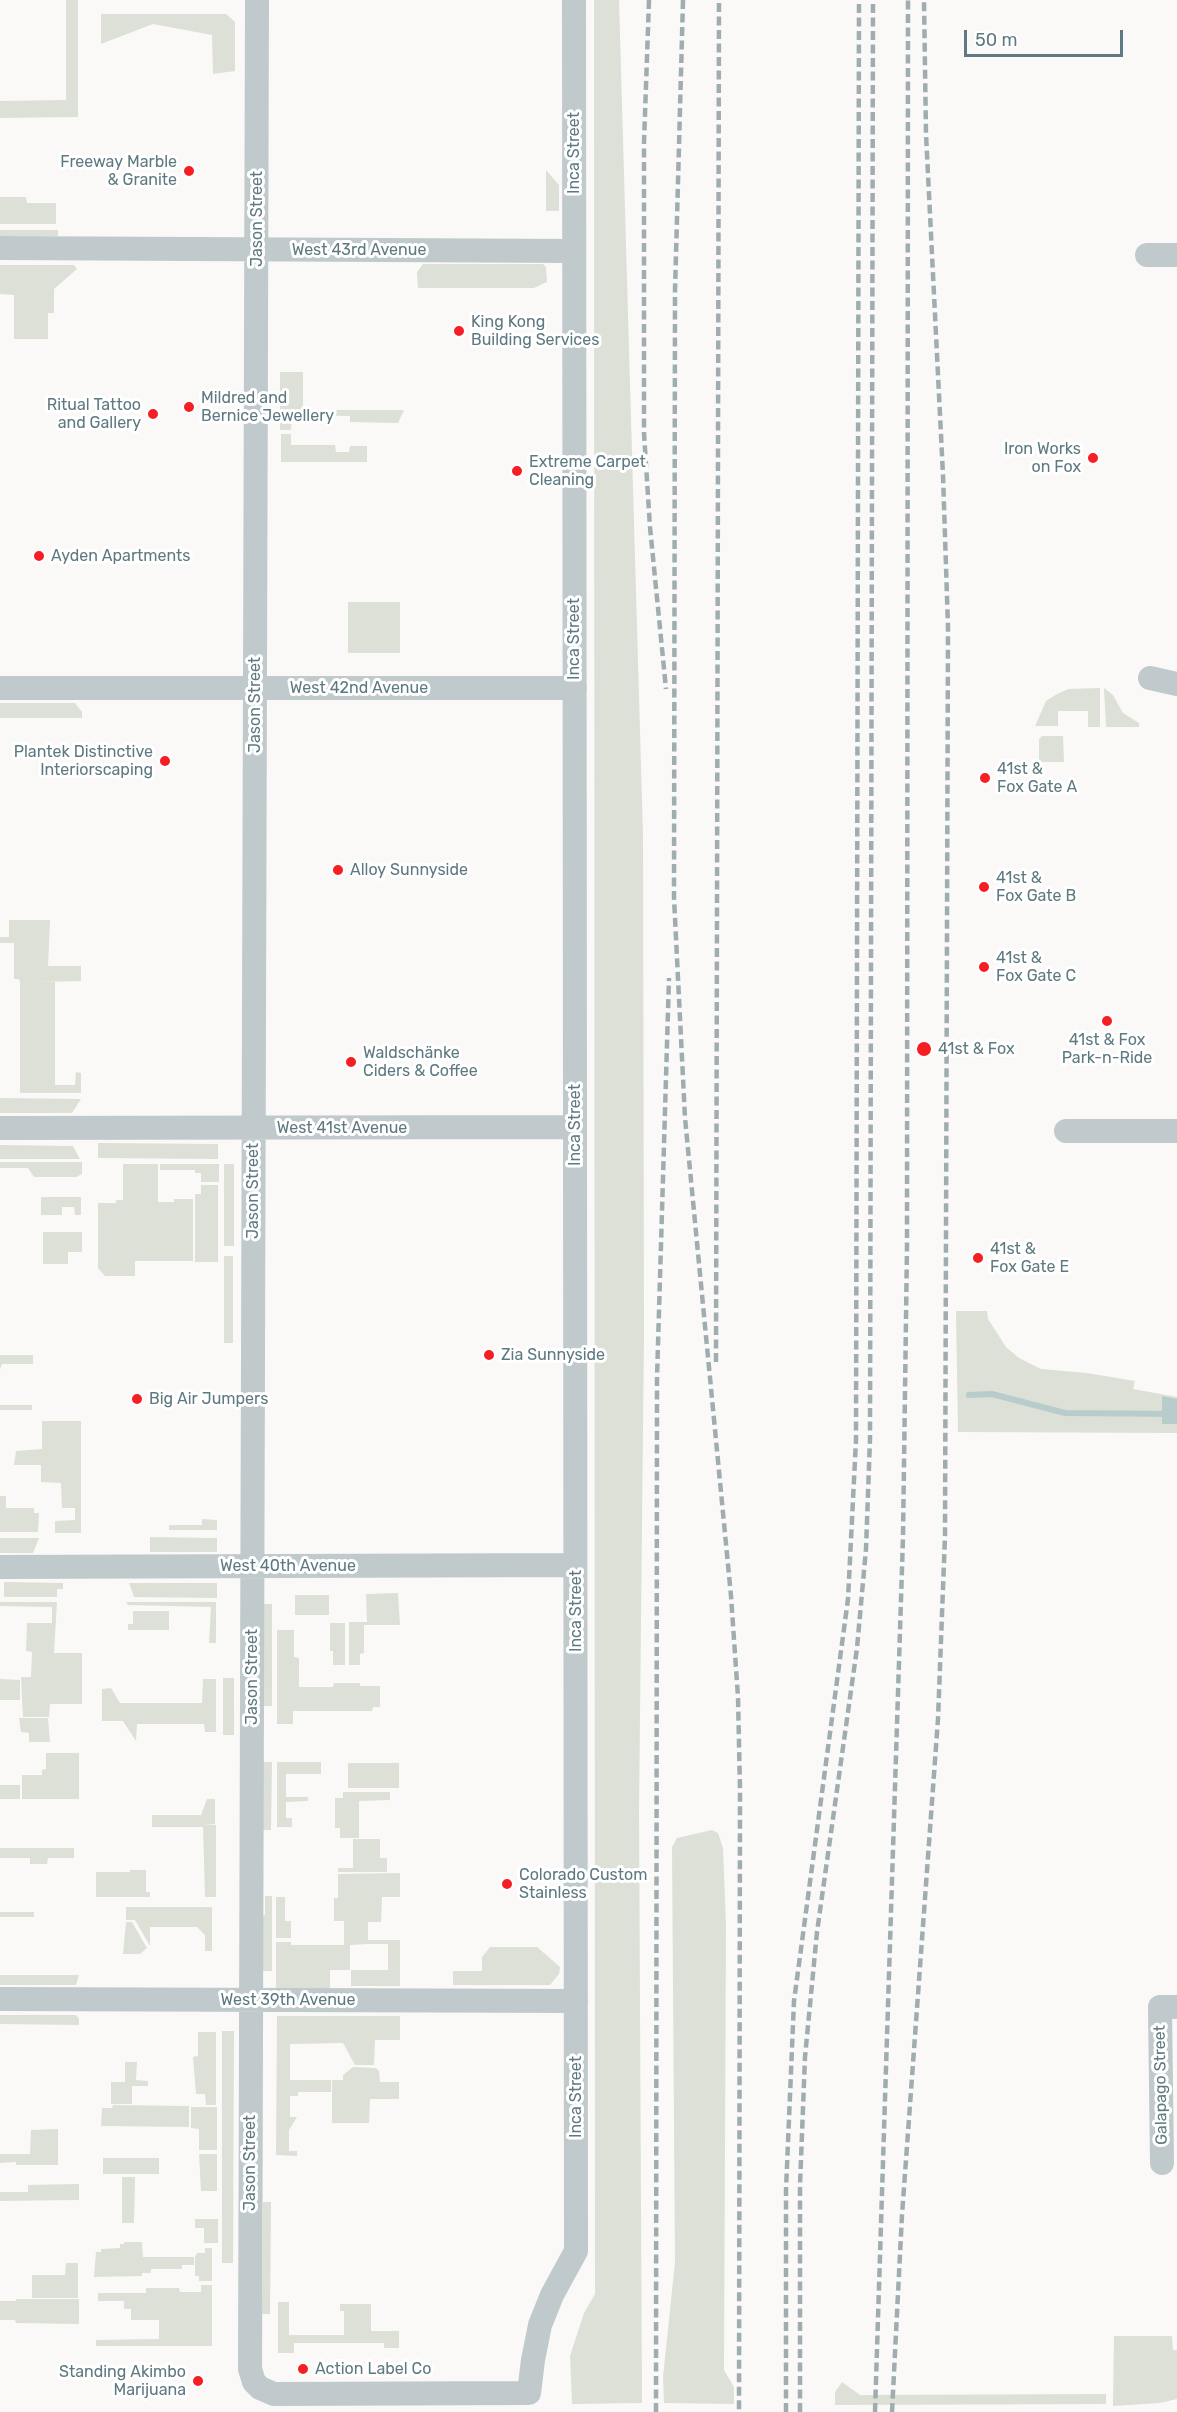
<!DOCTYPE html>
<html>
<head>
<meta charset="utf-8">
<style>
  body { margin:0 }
  #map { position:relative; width:1177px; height:2412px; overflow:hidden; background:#faf9f8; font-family:Rubik,sans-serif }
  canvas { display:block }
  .scale { position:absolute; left:964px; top:30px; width:159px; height:27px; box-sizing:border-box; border:3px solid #5e7980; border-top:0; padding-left:8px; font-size:18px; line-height:21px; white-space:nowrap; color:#5e7980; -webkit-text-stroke:4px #fff; paint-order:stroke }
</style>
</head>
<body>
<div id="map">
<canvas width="1177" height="2412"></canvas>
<div class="scale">50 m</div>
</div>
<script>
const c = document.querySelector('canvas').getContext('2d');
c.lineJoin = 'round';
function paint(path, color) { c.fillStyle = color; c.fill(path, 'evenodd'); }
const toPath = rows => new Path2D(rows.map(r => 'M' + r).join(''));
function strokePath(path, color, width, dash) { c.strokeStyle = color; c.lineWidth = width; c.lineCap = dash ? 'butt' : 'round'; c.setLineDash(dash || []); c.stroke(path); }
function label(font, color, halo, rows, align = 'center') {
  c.font = font + ' Rubik,sans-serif'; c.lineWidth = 6; c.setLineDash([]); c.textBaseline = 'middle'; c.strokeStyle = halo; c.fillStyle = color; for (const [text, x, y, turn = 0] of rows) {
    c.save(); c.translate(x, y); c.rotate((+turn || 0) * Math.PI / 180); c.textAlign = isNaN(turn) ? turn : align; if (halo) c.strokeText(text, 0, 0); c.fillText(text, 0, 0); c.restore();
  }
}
const green = toPath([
  [66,0,78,0,78,117,0,118,0,101,66,100],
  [594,0,619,0,643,836,644,1334,639,1811,642,2403,572,2404,570,2356,584,2313,595,2294],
  [101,14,226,14,235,22,235,71,213,74,212,35,153,24,101,44],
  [546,170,559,185,559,211,546,211],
  [0,197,26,197,27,203,56,203,56,224,0,224],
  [0,230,58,230,58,236,0,236],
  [423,264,543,264,546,267,547,282,534,288,418,288,417,272],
  [0,265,74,265,77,269,54,289,54,313,48,313,48,339,14,339,14,295,0,294],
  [280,372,303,372,303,410,404,410,398,423,350,422,350,416,292,415,291,430,280,430],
  [281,434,291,434,291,445,335,445,336,452,349,452,350,446,367,446,367,462,281,462],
  [348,602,400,602,400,653,348,653],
  [1100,688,1100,727,1088,727,1088,711,1058,711,1058,726,1035,726,1046,701,1057,694,1069,689],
  [1104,688,1113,695,1123,713,1139,723,1139,727,1106,727],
  [0,703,75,703,82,712,82,718,0,718],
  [1042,736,1063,736,1064,762,1039,762,1039,739],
  [9,920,50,920,48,966,81,966,81,981,39,982,55,982,55,1085,75,1085,76,1072,81,1073,81,1093,20,1093,20,982,19,979,14,979,14,943,0,943,0,937,9,937],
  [0,1098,81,1099,72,1113,0,1113],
  [98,1143,218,1144,218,1159,98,1158],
  [0,1145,73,1146,80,1159,0,1159],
  [0,1162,82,1162,82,1174,76,1177,34,1177,28,1168,0,1168],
  [123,1164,158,1164,158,1202,174,1202,174,1199,193,1199,193,1261,135,1261,135,1276,105,1276,98,1268,98,1203,116,1203,116,1200,123,1200],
  [160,1164,219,1164,219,1182,201,1182,201,1173,195,1173,195,1170,160,1170],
  [224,1164,234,1164,234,1246,224,1246],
  [201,1185,218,1185,218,1262,195,1262,195,1194,201,1194],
  [41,1197,81,1197,81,1215,75,1215,74,1207,62,1207,62,1215,41,1215],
  [43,1232,82,1232,82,1252,68,1252,68,1264,43,1264],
  [224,1256,233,1256,233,1343,224,1343],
  [956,1311,987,1311,988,1319,1006,1347,1019,1358,1041,1369,1087,1373,1135,1381,1133,1389,1177,1397,1177,1433,958,1432],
  [0,1355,33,1355,33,1364,2,1364,0,1369],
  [0,1405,32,1405,32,1410,0,1410],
  [42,1421,81,1421,81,1533,55,1533,55,1521,75,1520,75,1508,62,1508,61,1483,41,1482,41,1465,14,1465,16,1451,42,1449],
  [0,1496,6,1496,6,1508,34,1508,34,1513,39,1513,38,1532,0,1532],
  [202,1519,217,1520,217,1530,169,1530,169,1525,202,1525],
  [150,1537,217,1538,217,1552,150,1552],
  [0,1538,39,1538,33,1553,0,1553],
  [4,1582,63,1583,63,1589,57,1589,57,1597,4,1597],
  [129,1583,217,1583,217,1598,134,1597],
  [398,1593,400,1625,364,1625,364,1653,360,1654,360,1665,349,1665,349,1622,367,1622,366,1594],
  [295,1595,329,1595,329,1615,295,1615],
  [0,1602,57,1602,54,1653,82,1653,82,1704,50,1704,49,1717,23,1717,21,1677,31,1677,32,1652,26,1651,27,1623,52,1623,52,1607,0,1606],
  [126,1602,216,1602,216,1643,209,1643,211,1607,128,1605],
  [263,1604,272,1604,272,1706,263,1706],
  [133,1611,169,1611,169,1630,128,1630,128,1624,133,1624],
  [330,1623,345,1623,345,1665,333,1665,333,1651,330,1651],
  [277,1630,294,1630,294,1657,299,1658,299,1687,333,1687,334,1683,360,1683,360,1686,380,1686,380,1707,373,1707,372,1711,293,1711,293,1724,277,1724],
  [223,1678,234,1678,234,1735,223,1735],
  [0,1679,20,1680,20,1700,0,1700],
  [203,1679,216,1679,216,1732,205,1732,204,1724,137,1724,136,1741,123,1721,102,1721,102,1689,111,1688,120,1703,202,1703],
  [19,1718,48,1718,50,1742,29,1742,29,1733,21,1732],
  [46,1753,79,1753,79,1799,22,1799,22,1775,42,1775,42,1770,46,1769],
  [262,1762,272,1762,271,1830,262,1830],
  [277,1762,321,1762,321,1774,286,1774,286,1797,308,1797,308,1801,286,1802,286,1818,292,1818,292,1827,277,1827],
  [348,1763,399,1763,399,1788,348,1788],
  [0,1785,20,1785,20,1799,0,1799],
  [343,1792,390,1792,390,1800,359,1801,359,1838,340,1838,340,1828,335,1828,335,1798,343,1798],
  [207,1799,215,1799,215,1824,203,1824,216,1825,216,1897,205,1897,203,1827,152,1827,152,1815,201,1815],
  [712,1830,718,1833,723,1848,726,1924,724,2370,734,2387,734,2404,664,2403,663,2377,675,2262,672,1847,677,1838],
  [353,1839,380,1839,380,1858,387,1858,387,1872,338,1872,338,1868,353,1868],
  [0,1848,74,1848,74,1858,48,1858,47,1864,30,1864,30,1858,0,1858],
  [130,1870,146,1870,146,1892,150,1892,150,1897,96,1897,96,1872,130,1872],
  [400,1873,400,1897,382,1897,381,1922,368,1922,368,1940,400,1940,400,1986,351,1986,351,1970,388,1970,388,1944,368,1944,350,1945,350,1970,330,1970,330,1989,276,1989,276,1942,291,1942,291,1945,344,1945,344,1921,334,1921,334,1898,338,1898,338,1874],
  [265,1896,272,1896,272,1971,262,1971,262,1916,265,1915],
  [276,1897,285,1897,285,1921,291,1921,291,1938,276,1938],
  [126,1907,212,1907,212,1951,205,1951,205,1935,197,1927,150,1927,150,1946,135,1920,126,1920],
  [0,1912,34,1912,34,1917,0,1917],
  [126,1922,132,1922,147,1948,140,1954,123,1954],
  [490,1947,537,1947,560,1967,559,1974,550,1985,453,1985,453,1971,482,1971,482,1957],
  [0,1975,79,1975,76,1985,0,1985],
  [0,2015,76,2015,79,2019,79,2025,0,2024],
  [277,2016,400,2016,400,2040,375,2040,374,2065,355,2065,343,2043,290,2044,290,2080,331,2080,331,2092,298,2092,298,2096,290,2096,290,2117,297,2117,289,2130,289,2151,297,2151,297,2156,276,2155],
  [222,2031,234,2031,233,2263,222,2263],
  [198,2032,216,2032,216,2105,206,2105,205,2094,196,2094,193,2057,198,2056],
  [125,2062,137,2062,136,2080,148,2081,148,2086,132,2086,132,2104,111,2104,111,2082,125,2082],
  [353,2067,376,2068,379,2071,380,2082,399,2082,399,2099,370,2099,369,2123,332,2123,332,2080,343,2080,343,2075],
  [113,2105,189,2106,189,2127,101,2126,102,2108,112,2108],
  [191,2107,217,2107,217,2150,199,2150,199,2129,191,2128],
  [58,2129,58,2165,16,2165,16,2162,0,2163,0,2154,30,2154,31,2130],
  [199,2154,217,2154,217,2191,201,2191],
  [103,2158,159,2158,159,2174,103,2174],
  [122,2177,135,2177,134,2223,122,2223],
  [79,2184,79,2200,0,2201,0,2192,28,2192,28,2185],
  [263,2202,271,2202,270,2314,262,2314],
  [195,2219,218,2219,218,2243,204,2243,204,2228,195,2228],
  [124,2242,142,2242,143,2257,194,2257,194,2265,182,2265,182,2269,151,2269,151,2273,142,2273,142,2276,94,2277,96,2252,101,2252,101,2249,120,2248,120,2244,124,2244],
  [205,2248,212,2248,212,2281,199,2281,199,2276,195,2276,195,2257,197,2253,205,2253],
  [66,2263,78,2263,78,2298,32,2298,32,2275,65,2275],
  [201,2285,212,2285,212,2346,96,2346,96,2340,159,2339,159,2320,131,2320,131,2309,124,2309,124,2301,98,2301,98,2293,146,2293,146,2288,179,2288,180,2292,201,2292],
  [16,2299,79,2299,79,2324,16,2323,15,2320,0,2320,0,2301,16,2301],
  [278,2302,289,2302,289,2335,344,2335,344,2311,340,2311,340,2304,371,2304,371,2331,399,2331,399,2348,384,2348,384,2343,294,2343,294,2353,278,2353],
  [1114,2336,1172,2336,1173,2350,1177,2350,1177,2399,1160,2403,1113,2406],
  [842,2382,860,2395,1106,2394,1106,2404,835,2405,835,2392]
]);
const water = toPath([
  [1162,1396,1177,1399,1177,1424,1162,1424]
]);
const stream = toPath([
  [969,1395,992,1394,1065,1413,1177,1414]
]);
const minor = toPath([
  [257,0,250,2369,254,2382,260,2388,274,2394,529,2393,533,2360,540,2325,552,2295,576,2251,574,0],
  [0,248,574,251],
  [1147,255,1177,255],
  [1150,678,1177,684],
  [0,688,575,688],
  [0,1128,575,1127],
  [1066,1131,1177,1131],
  [0,1567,575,1565],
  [0,1999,576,2001],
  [1162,2163,1160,2007,1177,2007]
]);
const rail = toPath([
  [649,0,644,143,644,433,650,527,666,689],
  [683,0,675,291,674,898,685,1118,731,1596,738,1697,740,1790,739,2412],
  [716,1362,719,0],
  [656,2412,657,1378,669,978],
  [786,2412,786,2190,794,2001,848,1599,856,1440,859,0],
  [800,2412,800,2185,805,2057,817,1932,857,1648,866,1549,870,1439,873,0],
  [875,2412,903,1537,907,1246,908,0],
  [892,2412,902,2215,938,1719,945,1536,948,627,943,475,926,134,924,0]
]);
const markers = [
  [189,171,6,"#f41e23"],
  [459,331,6,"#f41e23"],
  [189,407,6,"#f41e23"],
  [153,414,6,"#f41e23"],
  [1093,458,6,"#f41e23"],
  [517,471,6,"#f41e23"],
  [39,556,6,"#f41e23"],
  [165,761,6,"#f41e23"],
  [985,778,6,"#f41e23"],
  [338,870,6,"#f41e23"],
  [984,887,6,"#f41e23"],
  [984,967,6,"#f41e23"],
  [1107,1021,6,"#f41e23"],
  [924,1049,8,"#f41e23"],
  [351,1062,6,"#f41e23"],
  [978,1258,6,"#f41e23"],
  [489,1355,6,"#f41e23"],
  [137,1399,6,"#f41e23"],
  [507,1884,6,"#f41e23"],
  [303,2369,6,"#f41e23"],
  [198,2381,6,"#f41e23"]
];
const streetNames = [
  ["Inca Street",574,153,-90],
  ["Jason Street",257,219,-90],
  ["West 43rd Avenue",359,250],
  ["Inca Street",574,639,-90],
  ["West 42nd Avenue",359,688],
  ["Jason Street",255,705,-90],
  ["Inca Street",575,1125,-90],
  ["West 41st Avenue",342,1128],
  ["Jason Street",253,1191,-90],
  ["West 40th Avenue",288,1566],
  ["Inca Street",576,1611,-90],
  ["Jason Street",252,1677,-90],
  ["West 39th Avenue",288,2000],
  ["Galapago Street",1161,2085,-91],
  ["Inca Street",576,2097,-90],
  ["Jason Street",250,2163,-90]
];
const poiNames = [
  ["Freeway Marble",177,162,"right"],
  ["& Granite",177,180,"right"],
  ["King Kong",471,322],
  ["Building Services",471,340],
  ["Mildred and",201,398],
  ["Bernice Jewellery",201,416],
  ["Ritual Tattoo",141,405,"right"],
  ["and Gallery",141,423,"right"],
  ["Iron Works",1081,449,"right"],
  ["on Fox",1081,467,"right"],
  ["Extreme Carpet",529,462],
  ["Cleaning",529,480],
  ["Ayden Apartments",51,556],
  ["Plantek Distinctive",153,752,"right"],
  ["Interiorscaping",153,770,"right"],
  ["41st &",997,769],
  ["Fox Gate A",997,787],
  ["Alloy Sunnyside",350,870],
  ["41st &",996,878],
  ["Fox Gate B",996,896],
  ["41st &",996,958],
  ["Fox Gate C",996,976],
  ["41st & Fox",1107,1040,"center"],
  ["Park-n-Ride",1107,1058,"center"],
  ["41st & Fox",938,1049],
  ["Waldschänke",363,1053],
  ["Ciders & Coffee",363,1071],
  ["41st &",990,1249],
  ["Fox Gate E",990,1267],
  ["Zia Sunnyside",501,1355],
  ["Big Air Jumpers",149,1399],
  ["Colorado Custom",519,1875],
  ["Stainless",519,1893],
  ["Action Label Co",315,2369],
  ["Standing Akimbo",186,2372,"right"],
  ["Marijuana",186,2390,"right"]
];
paint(green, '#dce0d6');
paint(water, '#b8cccc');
strokePath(stream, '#b8cccc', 6);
strokePath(minor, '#c0c9cb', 24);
strokePath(rail, '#9fadb0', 4.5, [9, 4.5]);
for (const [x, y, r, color] of markers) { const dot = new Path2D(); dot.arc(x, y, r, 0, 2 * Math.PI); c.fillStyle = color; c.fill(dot); strokePath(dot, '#fff', 2); }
label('16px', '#5e7980', '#fff', streetNames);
label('16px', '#5e7980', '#fff', poiNames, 'left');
</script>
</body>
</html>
